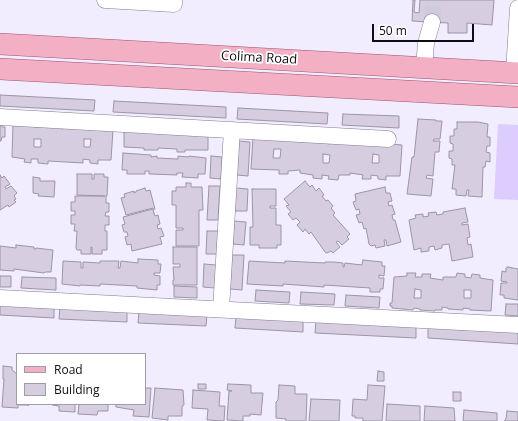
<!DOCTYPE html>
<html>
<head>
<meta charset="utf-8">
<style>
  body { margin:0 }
  #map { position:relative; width:518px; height:421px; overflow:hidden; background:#f2edfe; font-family:"Open Sans",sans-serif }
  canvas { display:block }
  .legend { position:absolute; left:16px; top:353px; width:130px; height:52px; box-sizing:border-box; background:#fff; border:1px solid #9f9ea1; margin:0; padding:5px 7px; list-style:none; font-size:12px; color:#0f0d14 }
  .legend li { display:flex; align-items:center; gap:8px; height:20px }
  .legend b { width:20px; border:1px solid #9f9ea1 }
  .scale { position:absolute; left:372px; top:24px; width:102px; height:18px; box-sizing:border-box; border:2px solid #0f0d14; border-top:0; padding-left:5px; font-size:12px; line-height:14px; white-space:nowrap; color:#0f0d14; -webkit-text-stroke:3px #fff; paint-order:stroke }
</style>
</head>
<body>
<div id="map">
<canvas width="518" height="421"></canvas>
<ul class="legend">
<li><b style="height:5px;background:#f3afc4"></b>Road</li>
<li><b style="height:11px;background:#d6cde1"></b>Building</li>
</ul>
<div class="scale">50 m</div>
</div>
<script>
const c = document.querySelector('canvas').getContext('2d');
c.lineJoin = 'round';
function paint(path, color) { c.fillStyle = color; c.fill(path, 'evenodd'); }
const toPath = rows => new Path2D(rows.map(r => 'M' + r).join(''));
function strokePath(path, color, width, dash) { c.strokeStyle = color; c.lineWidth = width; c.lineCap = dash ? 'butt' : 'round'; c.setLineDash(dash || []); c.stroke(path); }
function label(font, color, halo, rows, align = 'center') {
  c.font = font + ' "Open Sans",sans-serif'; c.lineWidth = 3.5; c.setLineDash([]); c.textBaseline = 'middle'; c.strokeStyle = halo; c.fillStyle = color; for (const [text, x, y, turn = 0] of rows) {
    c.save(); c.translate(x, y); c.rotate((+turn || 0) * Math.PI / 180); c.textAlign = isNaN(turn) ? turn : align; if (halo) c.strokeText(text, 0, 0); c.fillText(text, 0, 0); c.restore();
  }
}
const green = toPath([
  [498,124,518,125,518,200,494,199]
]);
const building = toPath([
  [413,0,415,0,414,12,419,13,420,0,494,0,492,25,467,23,467,33,448,33,448,23,412,21,413,0],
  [0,95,95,100,94,111,0,106,0,95],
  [114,101,226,107,226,118,113,112,114,101],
  [238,108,328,113,327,124,237,119,238,108],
  [343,114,399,116,399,128,342,125,343,114],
  [418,119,436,120,436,121,442,121,440,139,434,139,433,141,440,141,439,152,435,152,433,176,427,175,426,178,433,179,431,196,407,194,412,157,414,157,418,119],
  [0,122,2,122,2,127,5,127,5,137,2,137,1,141,0,141,0,122],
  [457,122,478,122,488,124,487,137,490,137,490,146,487,146,486,152,490,153,490,162,486,161,485,167,483,167,482,197,468,196,469,190,467,190,466,196,456,195,456,189,452,189,455,165,452,165,452,159,449,158,449,151,453,151,453,144,450,143,450,136,454,136,454,129,457,129,457,122],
  [13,125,35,126,35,127,57,127,57,128,63,129,63,126,113,130,111,160,98,160,98,164,90,163,90,160,83,159,83,163,48,161,48,164,38,163,38,159,31,159,31,163,24,162,25,159,12,157,13,125],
  [34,139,41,139,41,147,34,147,34,139],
  [84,139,91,139,90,147,84,147,84,139],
  [124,129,208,133,208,150,185,150,185,152,177,152,177,149,158,148,158,150,144,150,144,148,124,147,124,129],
  [253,137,303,140,303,142,324,142,324,143,330,144,330,143,380,143,402,145,400,176,386,176,386,180,378,179,378,176,371,175,371,179,362,179,363,175,350,173,350,175,339,175,338,180,328,179,329,176,322,175,322,179,313,178,313,175,300,173,300,170,288,171,288,174,279,174,279,170,251,169,253,137],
  [274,149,281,149,280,158,273,158,274,149],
  [323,154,330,155,329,163,323,163,323,154],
  [373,154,379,155,379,163,372,163,373,154],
  [239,141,250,142,248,176,237,175,239,141],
  [123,153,151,155,151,157,157,156,157,158,178,159,178,156,189,157,189,156,206,158,205,174,198,174,198,178,182,177,183,173,177,173,177,175,151,174,149,174,149,171,145,171,145,174,127,174,127,170,122,170,123,153],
  [211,156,222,157,221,179,210,178,211,156],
  [77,174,92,174,92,179,94,179,94,174,104,174,104,177,108,177,107,196,106,196,106,203,109,203,109,212,106,212,105,216,109,216,109,225,105,225,105,231,107,231,107,250,102,250,102,254,92,254,92,247,91,247,91,254,81,254,81,250,77,250,76,248,77,231,74,231,75,224,71,224,71,215,75,215,75,211,71,211,71,202,75,202,75,196,105,196,77,195,77,174],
  [0,175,2,178,4,176,10,184,5,187,6,189,11,186,17,193,14,196,16,199,14,200,16,202,9,207,8,205,0,210,0,175],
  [33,177,40,178,40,181,55,181,54,197,38,196,39,194,33,193,33,177],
  [305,181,310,187,312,185,316,191,319,188,324,195,322,196,326,201,328,200,333,206,331,208,335,213,333,215,350,234,347,237,349,239,342,245,338,241,336,242,340,247,333,253,331,251,327,253,325,252,311,232,309,234,305,229,303,232,297,225,300,222,296,218,293,220,288,214,291,212,286,206,289,205,284,199,305,181],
  [186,183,191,183,191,187,202,187,203,210,199,210,199,246,176,246,176,230,183,230,183,228,176,228,176,205,172,205,172,191,176,191,176,187,186,187,186,183],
  [209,186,220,186,218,220,207,220,209,186],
  [385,187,386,193,390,193,392,201,388,202,389,206,392,205,395,214,392,215,393,220,395,220,401,242,387,246,386,240,384,240,385,246,376,248,375,245,371,246,369,244,366,228,364,229,362,222,359,223,356,215,360,214,359,209,356,210,353,202,356,201,355,194,385,187],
  [145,188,146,191,150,190,155,209,153,210,155,216,158,215,160,224,157,225,158,229,161,228,164,236,160,237,162,244,132,251,131,244,127,245,125,237,128,236,127,232,124,232,122,225,125,224,123,217,153,209,153,208,126,215,121,198,125,197,124,194,134,191,134,193,136,192,136,191,145,188],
  [236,188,248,189,247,211,235,211,236,188],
  [252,189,276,189,276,206,270,206,270,208,276,208,276,225,281,225,281,245,277,245,277,248,259,248,259,245,250,245,250,227,253,227,252,189],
  [465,208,468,222,462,223,462,225,468,224,470,237,467,238,468,245,471,244,473,257,452,261,449,244,442,245,442,248,435,250,434,246,429,247,429,251,421,252,421,248,414,250,409,220,416,218,415,215,423,214,423,217,429,216,428,213,436,212,437,215,443,214,443,212,465,208],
  [234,221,246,222,244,245,233,244,234,221],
  [207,231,218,231,217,254,206,254,207,231],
  [16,245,34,247,34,249,36,249,36,248,53,250,51,272,45,272,44,273,14,269,14,271,0,270,0,246,16,248,16,245],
  [173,247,197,247,197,285,173,285,173,280,174,280,173,267,180,267,180,264,173,264,173,247],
  [232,255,244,255,242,290,230,289,232,255],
  [138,259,158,260,158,264,161,264,160,273,154,273,154,275,160,276,160,285,157,285,157,290,137,288,137,286,100,284,100,286,80,285,80,286,62,284,63,261,81,262,81,268,83,268,83,262,100,263,100,261,119,261,118,268,120,268,121,261,138,263,138,259],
  [363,260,382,262,382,266,385,266,384,276,379,275,379,278,384,278,383,289,380,289,380,292,370,292,370,288,324,285,324,287,283,284,283,286,247,284,249,261,285,263,285,261,325,263,325,262,334,262,343,263,343,267,344,267,345,263,362,265,363,260],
  [204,264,216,265,215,288,203,287,204,264],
  [508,267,518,269,518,300,504,298,504,295,500,295,501,283,507,283,507,282,501,281,502,271,506,272,506,268,508,267],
  [407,273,416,273,415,277,422,277,422,274,431,274,430,278,443,280,443,277,456,277,457,273,465,274,465,277,471,278,472,274,480,275,480,278,493,280,491,311,470,310,470,309,463,308,463,310,448,309,448,308,442,307,442,310,435,310,435,311,420,310,420,309,414,308,413,310,392,308,392,306,390,306,390,303,392,303,394,277,407,276,407,273],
  [415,289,421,290,421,298,414,298,415,289],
  [464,290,471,290,471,298,464,298,464,290],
  [0,276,11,276,11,287,0,287,0,276],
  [22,277,56,278,56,290,21,288,22,277],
  [174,286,197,287,197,298,174,297,174,286],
  [256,290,290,292,289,303,255,301,256,290],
  [301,292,335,294,334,305,300,304,301,292],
  [346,295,380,297,379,308,345,306,346,295],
  [0,303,54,307,54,318,0,315,0,303],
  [506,304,518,304,518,316,505,315,506,304],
  [60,307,127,311,127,322,59,319,60,307],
  [139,311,207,315,206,326,138,323,139,311],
  [236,317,303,320,303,332,235,328,236,317],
  [316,321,416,326,416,338,315,333,316,321],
  [428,327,518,332,518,344,428,338,428,327],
  [3,366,12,367,12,370,17,374,17,404,29,405,18,405,18,408,2,407,4,379,3,379,3,366],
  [378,371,384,372,384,381,377,381,378,371],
  [198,384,206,384,206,389,198,389,198,384],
  [228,384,251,385,251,393,263,393,261,415,250,414,250,416,243,416,243,421,227,420,229,391,232,391,227,390,228,384],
  [279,385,295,386,295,394,307,394,306,421,286,421,286,419,276,418,276,402,278,400,279,385],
  [368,385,385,386,382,421,363,421,363,418,355,418,355,416,352,416,353,399,367,400,368,385],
  [145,388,151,388,149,417,133,416,134,410,116,407,116,404,145,404,145,388],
  [155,388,183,390,184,405,182,406,182,416,168,416,168,420,152,418,155,388],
  [193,390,220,392,219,406,225,406,224,421,207,420,208,409,192,408,193,390],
  [453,392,461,392,461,401,453,401,453,392],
  [311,399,340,400,339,421,309,421,311,399],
  [52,404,75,404,75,412,59,411,59,406,52,405,52,404],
  [79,404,108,404,108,411,98,411,97,415,78,414,79,404],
  [387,404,420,406,420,421,386,421,387,404],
  [425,406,454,408,455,421,424,421,425,406],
  [464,410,497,413,497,421,463,421,464,410],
  [507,411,518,412,518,421,504,421,506,419,507,411]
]);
const minorTunnel = toPath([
  [432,22,434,0]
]);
const minor = toPath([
  [105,0,174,4,174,0],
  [424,67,426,43,432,22],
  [514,72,518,8],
  [0,117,388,139],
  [0,298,518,325],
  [221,309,232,130]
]);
const major = toPath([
  [0,44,518,73],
  [0,69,518,97]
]);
const streetNames = [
  ["Colima Road",259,58,3]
];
paint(green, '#dccdfe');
paint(building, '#d6cde1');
strokePath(building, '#9c94a7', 1);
strokePath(minorTunnel, '#d0cbdb', 16, [16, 8]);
strokePath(minor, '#827c8f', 17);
strokePath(major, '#9e536d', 22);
strokePath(minor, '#fff', 16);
strokePath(major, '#f3afc4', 21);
label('13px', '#0f0d14', '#fff', streetNames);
</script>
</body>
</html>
